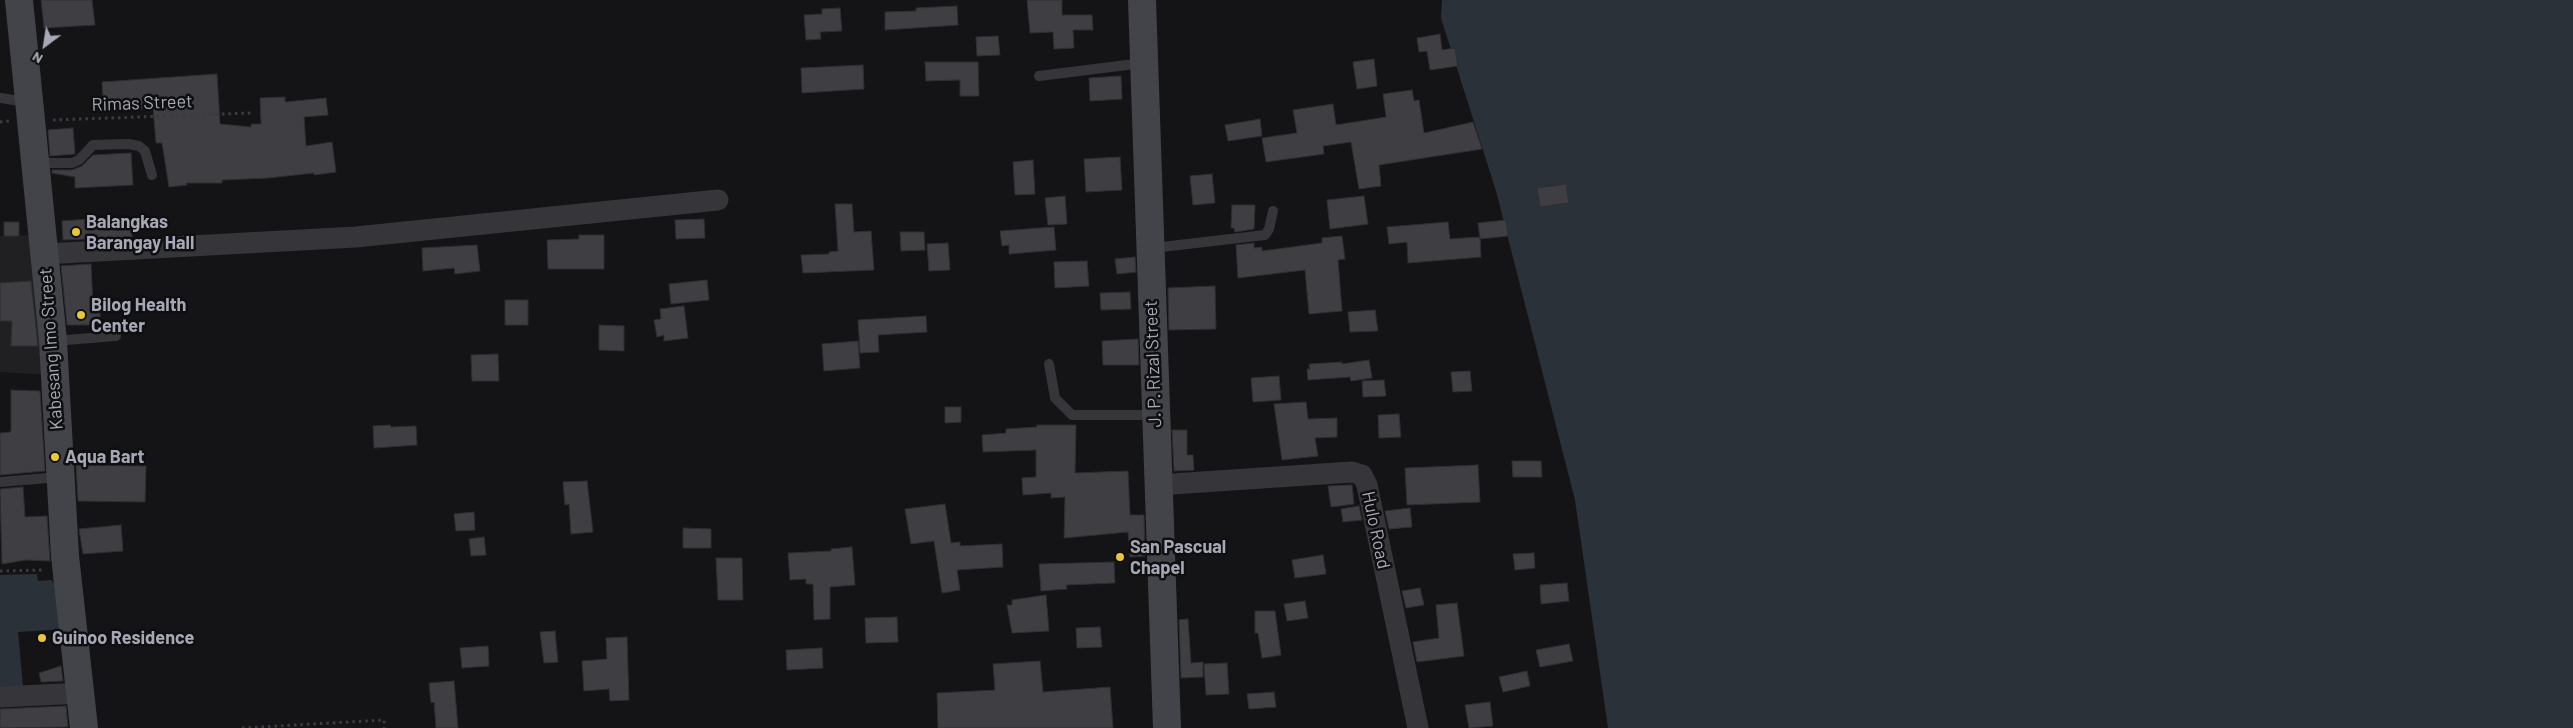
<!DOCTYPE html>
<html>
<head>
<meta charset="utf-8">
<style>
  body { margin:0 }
  #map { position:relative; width:2573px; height:728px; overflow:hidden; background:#141416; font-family:Barlow,sans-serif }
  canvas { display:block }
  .north { position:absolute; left:20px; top:20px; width:50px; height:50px; -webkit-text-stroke:4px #0f0f11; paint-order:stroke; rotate:211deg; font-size:14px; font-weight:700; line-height:20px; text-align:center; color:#a6a9b5 }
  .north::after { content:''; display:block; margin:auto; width:18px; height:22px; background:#a6a9b5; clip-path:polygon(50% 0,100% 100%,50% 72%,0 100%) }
</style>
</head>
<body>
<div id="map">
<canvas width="2573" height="728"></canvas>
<div class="north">N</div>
</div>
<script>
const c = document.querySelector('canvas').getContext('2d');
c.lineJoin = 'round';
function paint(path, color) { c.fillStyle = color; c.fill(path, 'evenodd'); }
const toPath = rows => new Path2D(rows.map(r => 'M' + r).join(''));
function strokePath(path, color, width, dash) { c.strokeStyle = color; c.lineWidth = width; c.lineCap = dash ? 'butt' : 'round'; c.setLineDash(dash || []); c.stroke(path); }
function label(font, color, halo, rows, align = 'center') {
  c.font = font + ' Barlow,sans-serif'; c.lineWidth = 5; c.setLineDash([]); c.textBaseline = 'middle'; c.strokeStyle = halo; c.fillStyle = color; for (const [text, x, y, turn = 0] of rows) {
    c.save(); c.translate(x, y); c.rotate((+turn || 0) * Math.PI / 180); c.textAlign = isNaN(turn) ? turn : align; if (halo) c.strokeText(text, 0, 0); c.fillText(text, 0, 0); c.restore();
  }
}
const built = toPath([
  [40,235,49,375,0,372,0,236]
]);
const water = toPath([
  [1442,0,2573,0,2573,728,1608,728,1575,500,1496,191,1441,18],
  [37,574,38,581,51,580,60,588,65,629,18,632,23,686,0,687,0,575]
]);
const building = toPath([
  [41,0,92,0,95,25,44,28,41,0],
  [1027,0,1062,0,1062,15,1092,15,1093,30,1073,30,1074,48,1054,49,1053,32,1030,33,1027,0],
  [957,6,958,25,885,30,885,12,916,11,916,8,957,6],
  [840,8,842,31,820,32,821,39,806,40,804,15,822,14,822,9,840,8],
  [1440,34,1442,50,1455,48,1458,66,1430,70,1427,51,1419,52,1417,38,1440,34],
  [998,36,1000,55,977,56,976,37,998,36],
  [1374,59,1377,86,1357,89,1353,62,1374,59],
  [925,62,978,62,979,96,960,96,960,80,926,81,925,62],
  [863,65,864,89,802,93,801,68,863,65],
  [217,74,220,124,251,127,251,124,261,124,260,98,285,97,285,102,326,98,328,115,304,117,306,146,332,142,336,172,314,175,314,173,268,178,222,180,222,183,186,183,187,185,169,187,162,143,156,143,153,108,104,112,102,82,217,74],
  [1121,76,1122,99,1090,101,1089,78,1121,76],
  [1412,90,1414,101,1419,100,1424,133,1473,122,1482,149,1379,165,1381,186,1359,189,1351,142,1323,146,1324,154,1266,162,1262,138,1297,133,1293,110,1333,104,1336,125,1386,117,1383,94,1412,90],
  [1260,119,1262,136,1228,141,1225,125,1260,119],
  [73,128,75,154,50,156,48,130,73,128],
  [131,153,133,185,75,188,75,177,52,173,52,170,72,170,82,166,93,155,131,153],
  [1120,157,1122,190,1086,192,1084,159,1120,157],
  [1033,160,1035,194,1015,195,1013,162,1033,160],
  [1212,174,1215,203,1193,205,1190,176,1212,174],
  [1566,184,1569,203,1540,207,1537,188,1566,184],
  [1065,196,1067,224,1048,225,1045,198,1065,196],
  [1364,196,1368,224,1330,229,1327,200,1364,196],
  [835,204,852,204,854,232,871,231,874,270,803,273,801,255,829,254,829,252,838,251,835,204],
  [1232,205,1255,205,1254,229,1235,232,1234,228,1231,228,1232,205],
  [89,219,90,229,132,228,132,237,63,240,62,221,89,219],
  [704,219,705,238,676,239,675,220,704,219],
  [1506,220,1508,236,1480,239,1478,223,1506,220],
  [4,222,19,222,19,236,4,236,4,222],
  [1448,222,1450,239,1480,237,1481,257,1408,263,1407,242,1389,244,1387,227,1448,222],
  [1054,227,1056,250,1009,254,1009,245,1002,246,1000,231,1054,227],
  [900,232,924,232,925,250,901,251,900,232],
  [579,235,604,235,604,269,548,269,547,240,579,239,579,235],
  [1342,236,1345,259,1338,260,1342,311,1309,314,1305,270,1238,278,1236,245,1254,243,1254,248,1262,247,1262,251,1322,243,1322,238,1342,236],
  [948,243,950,270,929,271,927,244,948,243],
  [477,245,480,271,455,274,454,268,423,271,422,248,477,245],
  [1135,257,1136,272,1117,274,1115,259,1135,257],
  [1087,261,1089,286,1055,288,1054,262,1087,261],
  [91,264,93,305,100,305,100,325,67,325,61,266,91,264],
  [707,280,709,300,671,304,669,284,707,280],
  [31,281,38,346,11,346,12,321,0,321,0,283,31,281],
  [1215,286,1216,329,1169,330,1168,288,1215,286],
  [1130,292,1131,309,1101,310,1100,293,1130,292],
  [505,300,528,300,528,325,505,325,505,300],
  [684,306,688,338,664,341,664,335,657,337,654,320,661,319,660,309,684,306],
  [1375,310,1378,331,1350,332,1348,312,1375,310],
  [926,316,927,332,878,335,879,352,860,353,858,320,926,316],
  [599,325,624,326,624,351,599,350,599,325],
  [1138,339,1139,365,1103,365,1102,341,1138,339],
  [858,341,860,368,824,371,822,344,858,341],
  [498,354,499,381,472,381,471,355,498,354],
  [1369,360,1372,378,1351,381,1350,377,1308,380,1307,369,1310,369,1309,364,1342,362,1342,364,1369,360],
  [1470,371,1472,391,1453,392,1451,372,1470,371],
  [1279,376,1281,400,1253,402,1251,378,1279,376],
  [1384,380,1386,396,1363,397,1362,381,1384,380],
  [11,390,40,391,45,471,0,475,0,433,11,432,11,390],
  [1306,402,1308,419,1337,418,1337,437,1315,438,1318,456,1282,460,1274,404,1306,402],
  [945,407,961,407,961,422,945,423,945,407],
  [1399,414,1401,437,1379,438,1378,415,1399,414],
  [390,425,391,427,416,426,417,445,374,448,373,426,390,425],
  [1037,425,1076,425,1075,473,1128,471,1130,515,1144,515,1145,556,1130,557,1128,532,1064,538,1065,497,1051,498,1051,493,1023,495,1022,478,1036,477,1036,450,983,452,982,435,1006,433,1006,429,1037,427,1037,425],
  [1172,430,1187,430,1187,455,1193,455,1194,470,1174,471,1172,430],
  [1512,461,1541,461,1542,477,1513,477,1512,461],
  [76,465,146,466,145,502,78,501,76,465],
  [1478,465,1480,502,1407,505,1405,468,1478,465],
  [587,481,593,532,571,534,569,504,565,505,563,482,587,481],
  [1352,485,1354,504,1331,507,1328,486,1352,485],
  [23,487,25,517,47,516,50,561,26,560,2,564,0,489,23,487],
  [945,504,951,543,960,542,960,546,1002,544,1003,567,957,570,960,590,942,593,934,541,911,544,905,509,945,504],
  [1359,506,1362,520,1343,522,1341,509,1359,506],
  [1410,508,1412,527,1389,529,1385,511,1410,508],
  [474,512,475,530,456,531,454,514,474,512],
  [121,525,123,551,83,554,79,529,121,525],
  [683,528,711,529,711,548,683,548,683,528],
  [484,537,486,555,471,556,469,539,484,537],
  [852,547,855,585,830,587,830,619,814,620,813,584,806,584,806,579,790,580,788,553,831,551,831,549,852,547],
  [1534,553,1535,568,1515,570,1513,554,1534,553],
  [1323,555,1326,574,1295,578,1292,560,1323,555],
  [716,558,742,558,743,600,718,600,716,558],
  [1114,562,1115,583,1066,585,1067,589,1041,591,1039,564,1114,562],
  [1567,583,1569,601,1541,604,1540,585,1567,583],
  [1420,588,1424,605,1406,608,1402,591,1420,588],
  [1046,595,1049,631,1012,633,1007,605,1012,605,1012,600,1046,595],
  [1305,601,1308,618,1287,621,1284,604,1305,601],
  [1457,603,1464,656,1417,662,1413,642,1439,638,1436,605,1457,603],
  [1255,611,1275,611,1281,655,1262,658,1258,633,1255,633,1255,611],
  [897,617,898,642,866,643,865,618,897,617],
  [1188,619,1191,663,1203,662,1203,677,1181,678,1179,620,1188,619],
  [1100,627,1102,647,1077,648,1076,628,1100,627],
  [555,631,558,662,544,663,540,632,555,631],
  [627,637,629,700,610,701,609,689,584,691,582,661,607,659,606,638,627,637],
  [1569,644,1573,661,1540,667,1536,650,1569,644],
  [488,646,489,666,462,668,460,648,488,646],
  [822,648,823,668,787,670,786,650,822,648],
  [1040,661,1043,692,1110,687,1113,728,938,728,937,693,995,690,993,664,1040,661],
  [1227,663,1229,694,1206,695,1204,664,1227,663],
  [61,666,63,681,41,682,39,673,61,666],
  [1527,671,1530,686,1503,692,1499,677,1527,671],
  [454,681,458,728,436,728,434,702,431,703,429,683,454,681],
  [1274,692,1276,707,1249,709,1247,694,1274,692],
  [1490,702,1493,726,1469,728,1465,705,1490,702],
  [66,706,68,727,0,728,0,709,66,706]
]);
const path = toPath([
  [53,120,252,113],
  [0,122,9,121],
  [0,571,44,570],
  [242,728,384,720,384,728]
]);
const lane = toPath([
  [1039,76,1143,63],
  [0,98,27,102],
  [36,163,72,163,79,160,93,145,128,144,139,146,145,151,152,175],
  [1153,248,1265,235,1269,229,1273,211],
  [54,341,116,336],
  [1049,364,1055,398,1072,415,1155,415],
  [0,482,59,477]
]);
const street = toPath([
  [44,254,356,237,718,200],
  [1157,485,1352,472,1362,475,1367,485,1418,728],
  [0,697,82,693]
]);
const secondary = toPath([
  [19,0,53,341,65,556,84,728],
  [1142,0,1167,728]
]);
const markers = [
  [76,232,5,"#eac738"],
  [81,315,5,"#eac738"],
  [55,457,5,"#eac738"],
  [1120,557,5,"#eac738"],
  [42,638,5,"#eac738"]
];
const streetNames = [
  ["Rimas Street",142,103,-2],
  ["Kabesang Imo Street",51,349,-94],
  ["J. P. Rizal Street",1153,364,-92],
  ["Hulo Road",1376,530,78]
];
const poiNames = [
  ["Balangkas",86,222],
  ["Barangay Hall",86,243],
  ["Bilog Health",91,305],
  ["Center",91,326],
  ["Aqua Bart",65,457],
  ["San Pascual",1130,547],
  ["Chapel",1130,568],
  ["Guinoo Residence",52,638]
];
paint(built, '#202023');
paint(water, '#2b3139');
paint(building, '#3e3e43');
strokePath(building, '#2f2e31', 1);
strokePath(path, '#3b3c41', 3, [2.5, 4]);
strokePath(lane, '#35353a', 10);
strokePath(street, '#35353a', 21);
strokePath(secondary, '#43444a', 28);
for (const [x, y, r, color] of markers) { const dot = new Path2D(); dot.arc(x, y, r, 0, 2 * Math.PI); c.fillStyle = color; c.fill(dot); strokePath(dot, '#0f0f11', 2); }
label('18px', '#a6a9b5', '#0f0f11', streetNames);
label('bold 18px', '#a6a9b5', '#0f0f11', poiNames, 'left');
</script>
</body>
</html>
